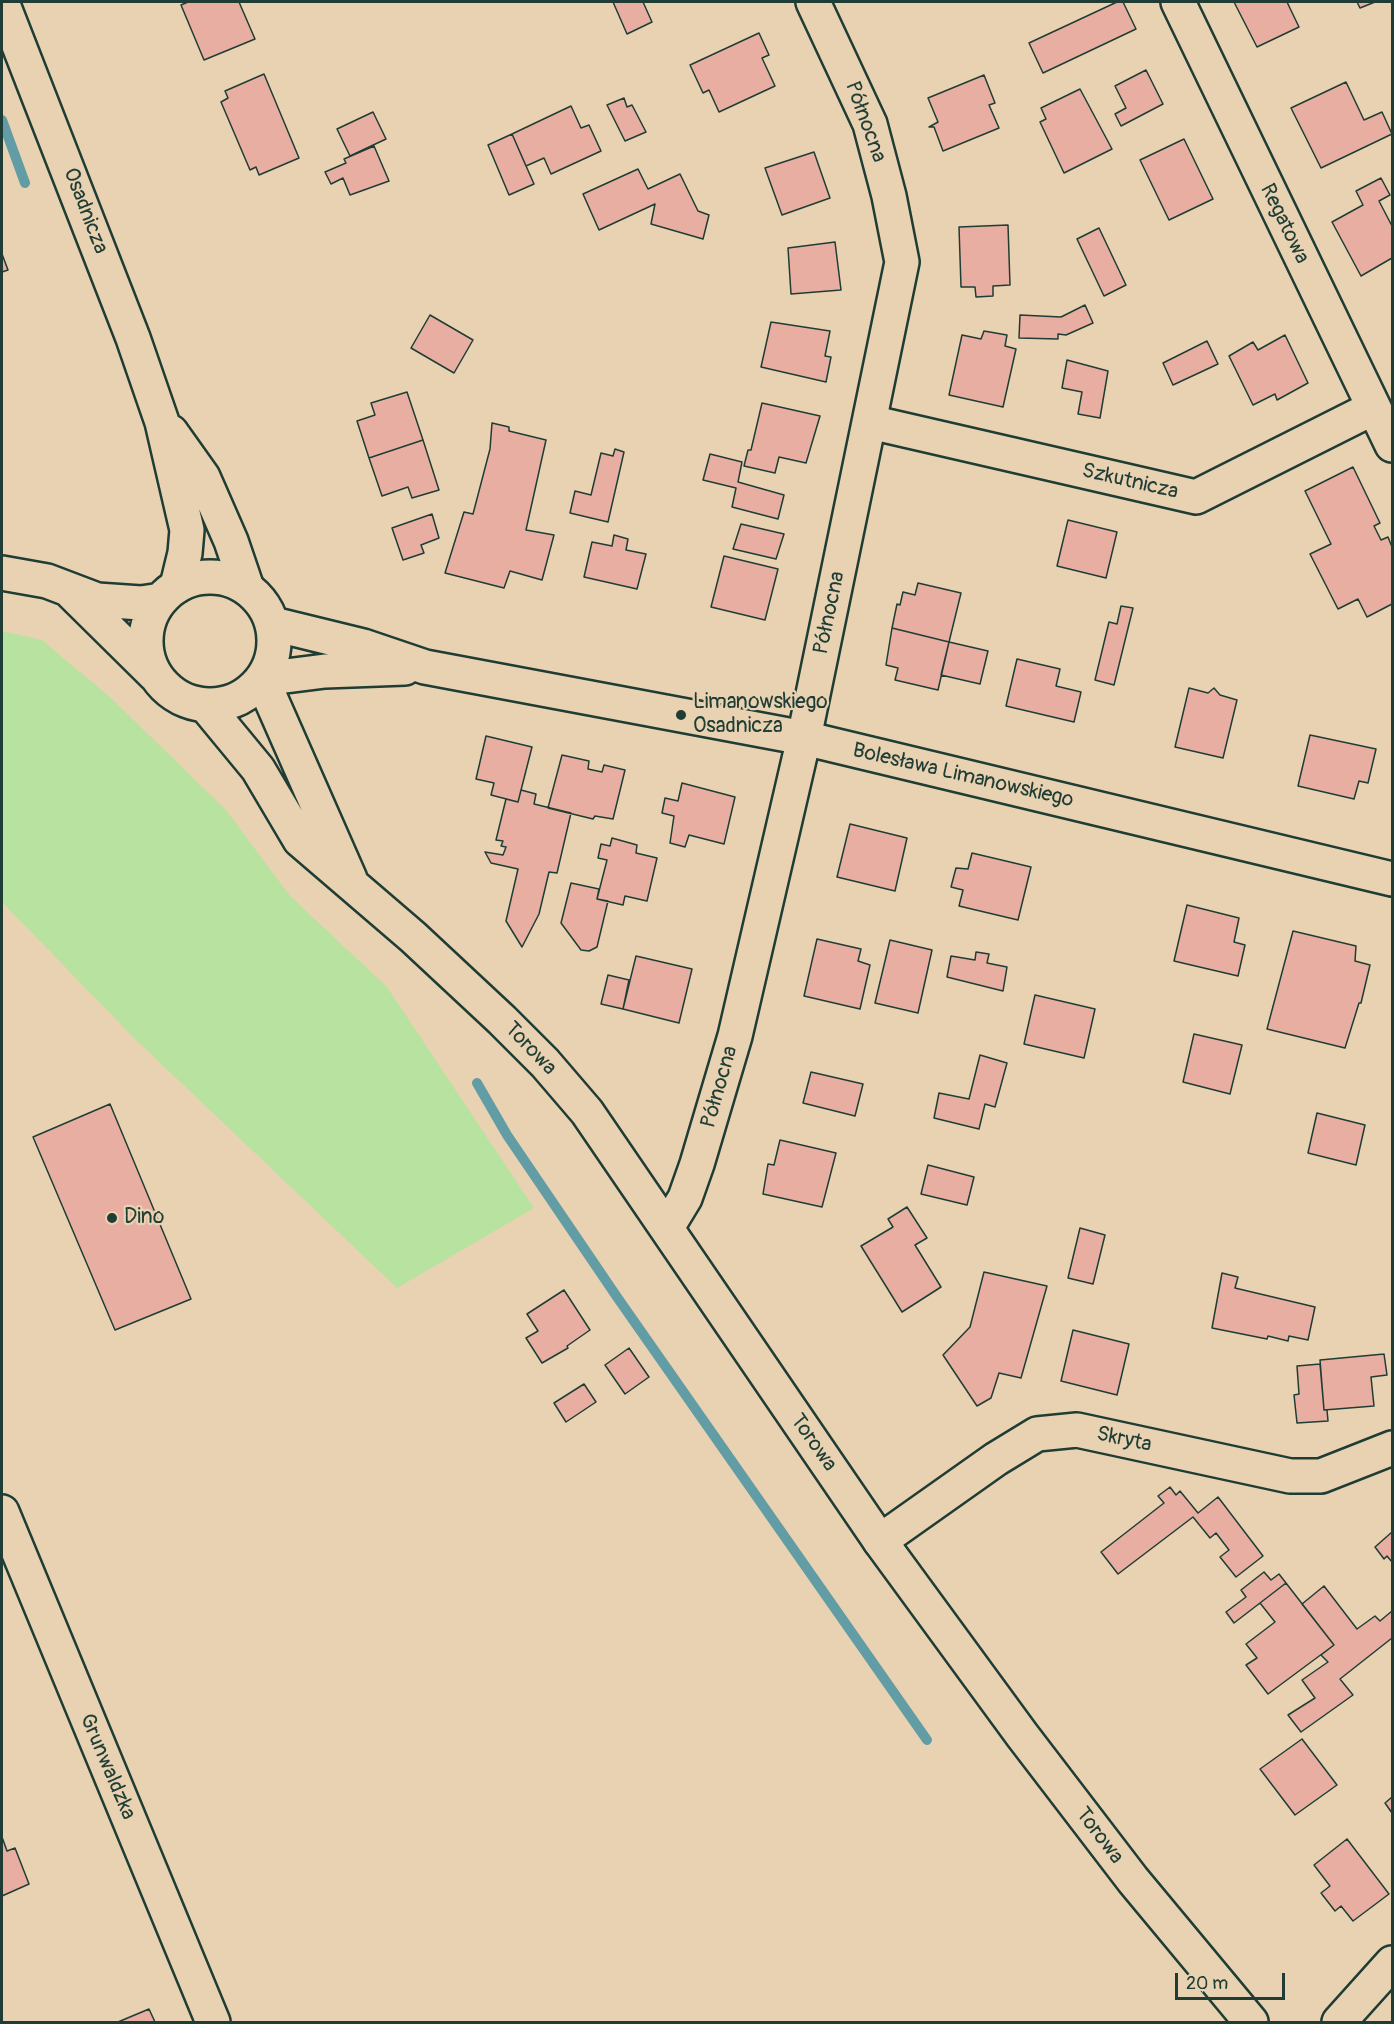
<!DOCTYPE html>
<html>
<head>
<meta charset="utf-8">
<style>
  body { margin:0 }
  #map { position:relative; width:1394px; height:2024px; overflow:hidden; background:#e9d2b2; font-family:Pangolin,sans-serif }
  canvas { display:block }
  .frame { position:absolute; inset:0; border:3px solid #1f3d34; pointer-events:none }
  .scale { position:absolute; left:1175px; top:1973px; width:110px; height:27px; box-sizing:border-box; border:3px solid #1f3d34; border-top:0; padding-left:8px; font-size:18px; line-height:21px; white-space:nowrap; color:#1f3d34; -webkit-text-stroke:4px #e9d2b2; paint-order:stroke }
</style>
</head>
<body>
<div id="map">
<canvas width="1394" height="2024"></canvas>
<div class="frame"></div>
<div class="scale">20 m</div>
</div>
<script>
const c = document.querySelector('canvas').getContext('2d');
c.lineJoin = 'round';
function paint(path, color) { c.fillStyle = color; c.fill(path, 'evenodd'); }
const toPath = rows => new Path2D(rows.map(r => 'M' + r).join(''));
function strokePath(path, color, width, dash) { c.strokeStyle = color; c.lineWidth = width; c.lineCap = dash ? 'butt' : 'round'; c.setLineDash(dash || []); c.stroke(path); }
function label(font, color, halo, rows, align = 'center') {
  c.font = font + ' Pangolin,sans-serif'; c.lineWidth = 4.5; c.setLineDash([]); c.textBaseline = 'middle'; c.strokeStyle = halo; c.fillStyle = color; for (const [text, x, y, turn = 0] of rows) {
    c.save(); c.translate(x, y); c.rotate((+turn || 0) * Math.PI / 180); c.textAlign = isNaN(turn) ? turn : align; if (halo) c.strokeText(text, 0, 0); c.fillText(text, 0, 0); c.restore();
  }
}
const green = toPath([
  [2,631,42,640,112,699,226,810,290,896,387,987,534,1208,397,1288,133,1037,2,902]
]);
const stream = toPath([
  [2,120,25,183],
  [477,1083,507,1135,617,1297,927,1740]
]);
const building = toPath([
  [188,2,239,2,255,39,204,60,181,5,188,2],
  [613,2,643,2,652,22,627,34,613,2],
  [1117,2,1123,2,1136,29,1043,73,1029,43,1117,2],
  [1234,2,1287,2,1299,27,1257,47,1234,2],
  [1357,2,1375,2,1360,8,1357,2],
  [759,33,769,55,762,58,775,86,719,112,709,90,703,93,690,65,759,33],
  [1146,70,1163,104,1121,126,1115,114,1126,108,1115,86,1146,70],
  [264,74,299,158,259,175,256,167,250,170,221,102,228,98,225,91,264,74],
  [984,75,995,103,989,105,999,128,943,151,934,127,929,127,938,122,928,98,984,75],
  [1346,82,1364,120,1382,112,1392,134,1321,168,1291,108,1346,82],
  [1080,89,1112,149,1064,173,1040,122,1046,119,1041,108,1080,89],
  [624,98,627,107,632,105,646,132,625,141,607,105,624,98],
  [571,106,581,128,589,125,601,151,551,174,544,158,526,166,512,134,571,106],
  [373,112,386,139,350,156,337,129,373,112],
  [512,134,534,184,509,195,488,145,512,134],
  [1184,139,1213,199,1169,220,1140,160,1184,139],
  [374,146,389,181,350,195,343,178,331,184,325,172,346,163,344,159,374,146],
  [814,152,830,198,782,215,765,168,814,152],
  [638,169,648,189,680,174,698,211,709,215,703,239,651,224,655,204,599,230,583,194,638,169],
  [1381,178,1390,195,1379,201,1392,226,1392,258,1361,276,1332,222,1363,205,1356,191,1381,178],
  [1008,225,1010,285,993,286,993,296,976,297,975,287,961,287,959,227,1008,225],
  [1099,228,1126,285,1104,296,1077,239,1099,228],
  [835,242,841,290,791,294,788,248,835,242],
  [2,254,8,270,2,272,2,254],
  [1085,305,1093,323,1066,335,1058,334,1058,339,1019,338,1020,315,1061,317,1085,305],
  [430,315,473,340,454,373,411,348,430,315],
  [771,322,830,331,825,356,831,357,826,382,761,367,771,322],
  [984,331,1007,335,1005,346,1016,349,1003,407,949,395,962,335,981,339,984,331],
  [1285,335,1308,383,1277,400,1275,394,1253,405,1229,356,1253,342,1258,350,1285,335],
  [1207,341,1218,364,1173,385,1163,363,1207,341],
  [1067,360,1108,371,1100,418,1078,414,1082,392,1062,388,1067,360],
  [407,392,423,440,369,458,357,421,375,415,371,403,407,392],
  [762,403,820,416,806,463,779,457,775,473,744,466,748,450,751,450,762,403],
  [492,423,509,427,509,431,546,440,526,530,554,535,542,580,510,571,504,588,445,573,464,512,473,514,490,449,492,423],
  [423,440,439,490,412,498,408,487,382,496,369,458,423,440],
  [615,449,624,452,608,522,570,513,575,491,591,495,601,453,613,456,615,449],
  [710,454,742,462,738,482,784,495,778,519,732,507,736,488,703,480,710,454],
  [1353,467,1380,523,1374,526,1381,540,1388,537,1392,547,1392,604,1367,617,1358,599,1338,609,1310,554,1331,544,1305,491,1353,467],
  [432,514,439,538,421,545,424,553,403,560,392,528,432,514],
  [1068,520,1117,532,1106,578,1057,566,1068,520],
  [741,524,784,534,776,559,733,549,741,524],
  [614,535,628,539,626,550,646,554,637,589,584,577,592,542,612,546,614,535],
  [724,556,778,569,765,620,711,607,724,556],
  [918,583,961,593,949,642,892,628,897,604,900,605,903,592,915,595,918,583],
  [1121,606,1133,608,1114,685,1095,680,1109,622,1117,624,1121,606],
  [892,628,949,642,938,690,895,680,898,668,886,665,892,628],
  [949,642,988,651,980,684,941,675,949,642],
  [1017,659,1060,669,1056,686,1081,692,1074,722,1006,706,1017,659],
  [1189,688,1208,693,1214,688,1220,695,1237,700,1223,758,1175,747,1189,688],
  [1310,735,1376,749,1368,783,1359,781,1354,799,1298,786,1310,735],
  [486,736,532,747,518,802,491,795,494,783,476,779,486,736],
  [562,755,589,761,588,769,602,772,604,765,625,770,613,819,595,816,593,819,548,808,562,755],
  [682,783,735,797,724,844,689,835,685,847,670,843,674,816,662,813,665,798,678,801,682,783],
  [521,790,536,794,534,804,571,813,557,873,549,872,539,914,522,947,506,921,518,869,491,863,485,852,503,855,506,847,501,846,503,841,496,840,506,799,518,802,521,790],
  [850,824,907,838,895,891,837,877,850,824],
  [612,838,637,845,636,853,657,858,647,901,625,896,623,905,597,899,607,860,598,858,601,844,610,846,612,838],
  [972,853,1031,867,1018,920,959,906,963,890,951,887,956,868,968,869,972,853],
  [571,883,599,889,597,899,608,901,597,947,589,951,581,950,561,923,571,883],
  [1187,905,1239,918,1234,942,1245,945,1238,976,1174,961,1187,905],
  [1293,931,1356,946,1355,961,1370,965,1361,1003,1359,1003,1345,1048,1267,1029,1293,931],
  [817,939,861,949,858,961,870,965,860,1009,804,996,817,939],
  [890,940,932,950,918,1013,875,1003,890,940],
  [976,952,989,954,987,963,1007,967,1003,991,947,977,951,956,975,960,976,952],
  [636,956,692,969,679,1023,623,1009,636,956],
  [608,975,629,980,623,1009,601,1004,608,975],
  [1035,995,1095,1009,1084,1058,1024,1044,1035,995],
  [1194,1034,1242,1045,1230,1094,1183,1082,1194,1034],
  [980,1055,1007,1063,995,1107,985,1104,979,1129,934,1118,939,1093,969,1099,980,1055],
  [811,1072,863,1084,855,1116,803,1103,811,1072],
  [110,1104,191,1299,115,1330,33,1137,110,1104],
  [1317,1113,1365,1125,1356,1165,1308,1153,1317,1113],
  [780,1140,836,1153,822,1207,763,1194,768,1164,774,1165,780,1140],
  [928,1165,974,1177,967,1205,921,1194,928,1165],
  [907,1207,927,1238,915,1245,941,1287,902,1312,861,1246,893,1227,888,1219,907,1207],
  [1080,1228,1105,1235,1093,1284,1068,1278,1080,1228],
  [984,1272,1047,1286,1021,1378,999,1373,991,1398,977,1406,943,1355,970,1327,984,1272],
  [1222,1273,1238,1277,1235,1288,1315,1307,1308,1340,1289,1336,1288,1341,1268,1336,1267,1339,1212,1328,1222,1273],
  [564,1290,590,1330,567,1346,568,1348,542,1363,526,1338,538,1331,527,1314,564,1290],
  [1073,1330,1129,1344,1117,1395,1061,1381,1073,1330],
  [629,1348,649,1377,625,1394,605,1365,629,1348],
  [1384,1354,1387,1375,1371,1377,1374,1406,1324,1410,1320,1360,1384,1354],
  [1320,1364,1324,1410,1327,1410,1328,1421,1297,1423,1294,1395,1299,1394,1297,1366,1320,1364],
  [584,1384,596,1402,566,1422,554,1403,584,1384],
  [1170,1487,1176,1495,1180,1491,1198,1513,1218,1497,1263,1556,1236,1577,1220,1557,1229,1550,1216,1533,1210,1538,1193,1517,1118,1574,1101,1552,1164,1503,1158,1496,1170,1487],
  [1392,1532,1392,1562,1387,1556,1384,1559,1375,1547,1392,1532],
  [1264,1572,1271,1580,1279,1574,1286,1583,1234,1623,1226,1612,1246,1597,1241,1590,1264,1572],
  [1286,1583,1334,1645,1268,1694,1246,1665,1257,1658,1246,1644,1275,1622,1260,1603,1286,1583],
  [1324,1586,1357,1629,1375,1616,1380,1621,1392,1611,1392,1638,1340,1679,1353,1695,1301,1732,1288,1715,1315,1698,1302,1680,1328,1662,1321,1655,1334,1645,1302,1604,1324,1586],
  [1302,1739,1337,1785,1295,1815,1260,1769,1302,1739],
  [1392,1797,1392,1813,1385,1803,1392,1797],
  [2,1837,7,1851,15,1848,29,1884,2,1896,2,1837],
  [1347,1839,1389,1894,1353,1921,1341,1906,1335,1911,1321,1893,1330,1886,1314,1865,1347,1839],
  [149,2009,155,2022,118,2022,149,2009]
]);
const minor = toPath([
  [2,2,133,338,162,422,187,530,185,553,177,586],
  [1178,2,1392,445],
  [870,422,1196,497,1373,408],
  [171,432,203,477,231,541,247,588],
  [668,1226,685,1198,697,1164,735,1036,804,738,902,262,889,196,870,124,813,2],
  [2,1512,213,2022],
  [880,1541,996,1459,1037,1434,1077,1430,1290,1476,1321,1476,1392,1448],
  [1339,2022,1392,1963]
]);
const tertiary = toPath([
  [2,573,47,581,97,600,141,603,161,600],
  '146 641a64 64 0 1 1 128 0a64 64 0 1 1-128 0Z',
  [71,592,155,675],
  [273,624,363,646,425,667,804,738,1392,879],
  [262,679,350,879],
  [262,679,325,671,405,668],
  [206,706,258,769,300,840,413,937,502,1020,545,1063,587,1112,880,1541,1022,1735,1133,1880,1251,2022]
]);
const markers = [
  [681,715,6,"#1f3d34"],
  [112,1218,6,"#1f3d34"]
];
const streetNames = [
  ["Północna",865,122,70],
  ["Osadnicza",85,211,69],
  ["Regatowa",1284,224,64],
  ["Szkutnicza",1130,482,13],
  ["Północna",830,613,-78],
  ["Bolesława Limanowskiego",963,776,13],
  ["Torowa",530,1049,46],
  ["Północna",720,1087,-74],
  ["Skryta",1124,1440,12],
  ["Torowa",813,1443,55],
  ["Grunwaldzka",107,1767,67],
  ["Torowa",1099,1836,53]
];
const poiNames = [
  ["Limanowskiego",693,703],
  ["Osadnicza",693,727],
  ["Dino",124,1218]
];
paint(green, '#b7e29f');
strokePath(stream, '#629ca4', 10);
paint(building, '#e8aea1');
strokePath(building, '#1f3d34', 1.5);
strokePath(minor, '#1f3d34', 38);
strokePath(tertiary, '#1f3d34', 38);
strokePath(minor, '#e9d2b2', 33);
strokePath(tertiary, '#e9d2b2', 33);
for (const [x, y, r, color] of markers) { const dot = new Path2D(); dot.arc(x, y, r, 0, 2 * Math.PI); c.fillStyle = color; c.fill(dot); strokePath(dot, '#e9d2b2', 2); }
label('21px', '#1f3d34', '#e9d2b2', streetNames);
label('21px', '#1f3d34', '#e9d2b2', poiNames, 'left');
</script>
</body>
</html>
